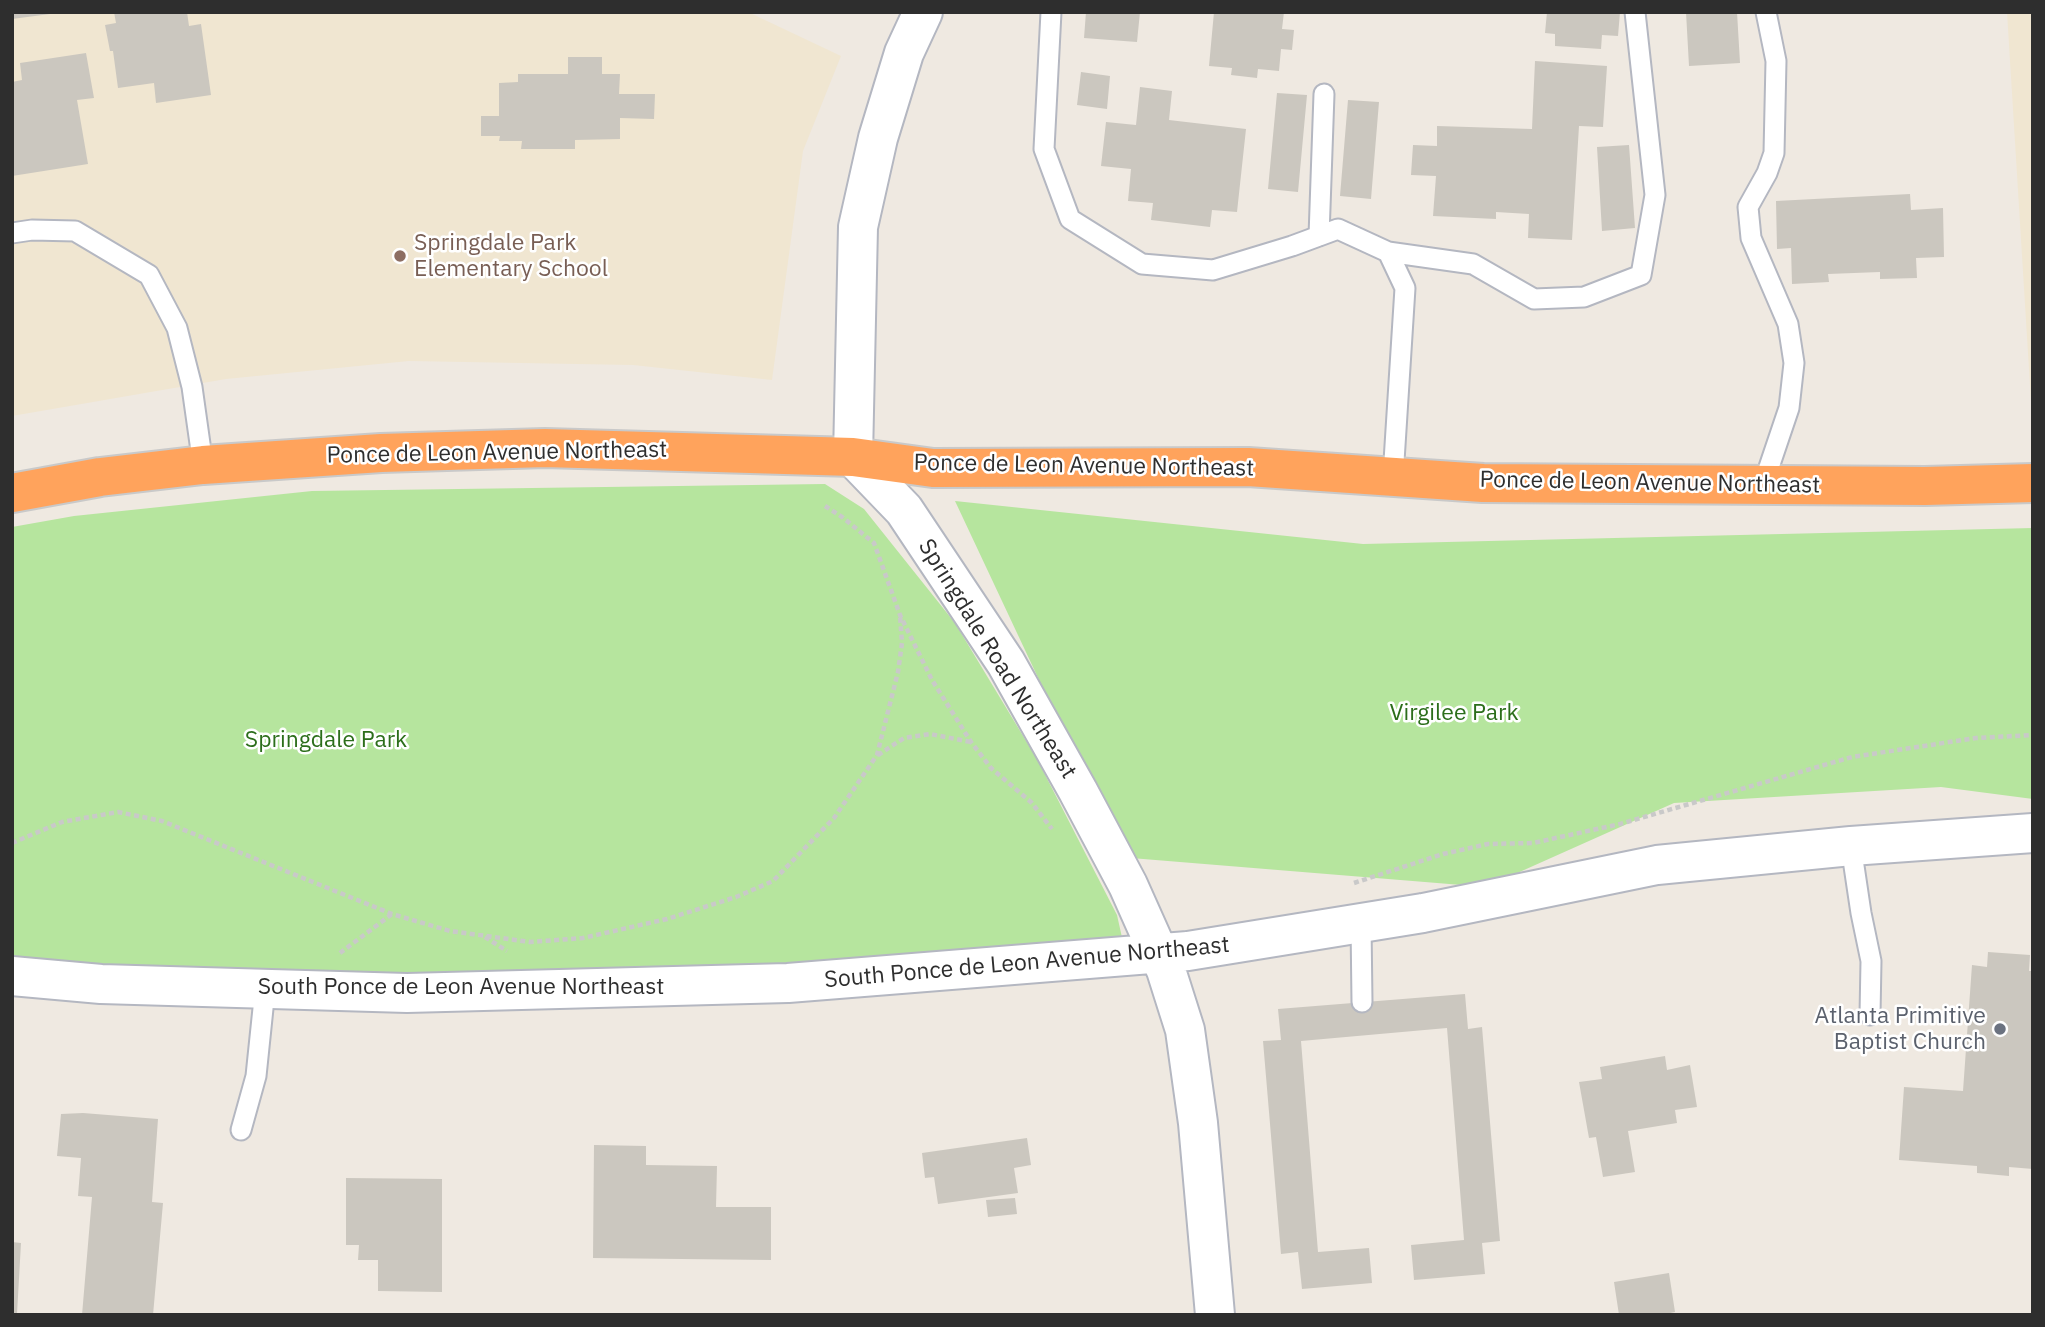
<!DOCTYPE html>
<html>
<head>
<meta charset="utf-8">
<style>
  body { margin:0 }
  #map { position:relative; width:2045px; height:1327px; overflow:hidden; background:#efe9e1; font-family:"IBM Plex Sans",sans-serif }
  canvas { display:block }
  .frame { position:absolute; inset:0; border:14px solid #2e2e2e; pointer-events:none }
</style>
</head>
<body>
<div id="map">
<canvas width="2045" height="1327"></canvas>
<div class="frame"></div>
</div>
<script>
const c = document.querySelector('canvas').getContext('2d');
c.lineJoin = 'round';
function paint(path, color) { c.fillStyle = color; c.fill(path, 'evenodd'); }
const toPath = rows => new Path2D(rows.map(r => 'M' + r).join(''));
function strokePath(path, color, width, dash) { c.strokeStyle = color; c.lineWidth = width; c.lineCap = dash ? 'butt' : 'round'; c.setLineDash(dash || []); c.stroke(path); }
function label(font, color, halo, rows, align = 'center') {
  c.font = font + ' "IBM Plex Sans",sans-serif'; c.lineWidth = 5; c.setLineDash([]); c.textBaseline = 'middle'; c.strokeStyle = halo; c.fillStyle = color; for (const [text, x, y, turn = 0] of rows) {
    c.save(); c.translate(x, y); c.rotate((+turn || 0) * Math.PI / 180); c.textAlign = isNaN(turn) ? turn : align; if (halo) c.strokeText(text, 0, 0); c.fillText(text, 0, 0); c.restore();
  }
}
const education = toPath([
  [12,12,748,12,841,56,803,151,772,380,633,365,409,361,226,379,12,416],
  [2007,12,2033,12,2033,418,2032,418]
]);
const green = toPath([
  [825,484,864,509,955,623,1037,759,1117,915,1123,942,862,975,12,973,12,527,74,516,312,491],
  [955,501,1363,544,2033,528,2033,799,1941,787,1674,803,1486,887,1131,858,1048,699]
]);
const building = toPath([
  [12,12,50,12,50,14,12,19],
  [114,12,187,12,189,26,201,24,211,95,156,103,154,83,118,88,113,51,110,51,105,25,116,23],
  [1086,12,1140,12,1137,42,1084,38],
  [1214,12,1284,12,1282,29,1294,30,1292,50,1281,49,1279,71,1258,69,1257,78,1231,75,1232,68,1209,66],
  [1547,12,1620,12,1618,36,1602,35,1601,49,1555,46,1555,34,1545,33],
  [1686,12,1737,12,1740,63,1689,66],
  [86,53,94,98,77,100,88,164,12,176,12,82,22,80,20,63],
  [568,57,602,57,602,74,620,74,619,94,655,94,654,119,620,118,620,139,575,140,575,149,521,149,522,141,499,141,500,136,481,136,481,116,499,116,499,83,518,82,518,74,568,74],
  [1535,61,1607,66,1603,127,1579,126,1572,240,1528,238,1529,214,1496,212,1496,219,1433,216,1436,176,1411,175,1413,145,1437,146,1437,126,1532,129],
  [1081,72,1110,76,1107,109,1077,105],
  [1140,87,1172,91,1169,120,1246,129,1237,212,1212,210,1210,227,1151,220,1153,203,1128,201,1131,169,1101,166,1106,122,1136,125],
  [1277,93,1307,95,1298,192,1268,189],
  [1348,100,1379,102,1371,199,1340,196],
  [1629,145,1635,228,1602,231,1597,147],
  [1910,194,1911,210,1943,208,1944,257,1916,258,1917,278,1880,279,1880,272,1828,274,1829,282,1792,284,1791,248,1777,249,1776,201],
  [1988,952,2030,955,2029,971,2033,971,2033,1169,2009,1167,2009,1176,1977,1173,1977,1166,1899,1160,1904,1087,1963,1091,1972,965,1987,967],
  [1465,994,1468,1029,1482,1027,1500,1241,1482,1243,1485,1274,1414,1280,1411,1245,1464,1240,1447,1028,1301,1041,1318,1252,1369,1248,1372,1283,1302,1289,1298,1252,1281,1254,1263,1041,1281,1040,1278,1009],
  [1665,1056,1667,1070,1690,1065,1697,1107,1675,1110,1677,1123,1628,1131,1635,1172,1603,1177,1596,1137,1589,1138,1579,1082,1602,1079,1600,1067],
  [83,1113,158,1119,152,1202,163,1203,153,1315,82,1315,92,1197,78,1196,81,1158,57,1156,61,1114],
  [1027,1138,1031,1165,1014,1168,1018,1193,938,1204,934,1177,925,1178,922,1153],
  [594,1145,646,1146,646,1165,717,1166,716,1207,771,1207,771,1260,593,1258],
  [346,1178,442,1179,442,1292,378,1291,378,1260,358,1260,359,1245,346,1245],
  [1015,1198,1017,1214,988,1217,986,1200],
  [12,1242,21,1243,17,1314,12,1313],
  [1669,1273,1675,1312,1661,1315,1619,1315,1614,1282]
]);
const path = toPath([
  [825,506,842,517,874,543,900,615,932,680,971,742,991,768,1032,803,1052,829],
  [878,755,904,738,930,734,971,742],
  [12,843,62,822,118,812,162,821,392,914,450,931,530,942,583,938,667,919,736,897,773,881,834,818,877,755,898,672,902,643,900,615],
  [1354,883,1443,854,1488,844,1533,843,1620,824,1852,757,1976,738,2033,735],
  [485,937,507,951],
  [340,953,392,914]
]);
const lane = toPath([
  [1051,12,1044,149,1070,219,1142,264,1213,270,1292,246,1338,229,1388,252,1405,288,1393,477],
  [12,233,32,230,75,231,149,275,177,328,192,387,203,465],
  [1319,236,1324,94],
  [1388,252,1473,264,1534,299,1584,297,1641,275,1655,195,1635,12],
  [1763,485,1789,408,1794,363,1788,324,1751,238,1748,207,1767,173,1774,153,1776,61,1766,12],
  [1851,846,1861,913,1871,961,1870,1015],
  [1361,924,1362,1002],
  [241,1130,256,1076,265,989]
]);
const street = toPath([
  [923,12,904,53,878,138,858,227,853,457,904,510,1006,663,1078,791,1128,885,1166,970,1185,1030,1198,1123,1215,1315],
  [12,976,101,984,407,993,788,983,1188,951,1423,913,1657,865,1851,846,2033,833]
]);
const highway = toPath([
  [12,493,100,477,203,465,381,453,545,448,853,457,933,468,1248,467,1483,483,1925,486,2033,483]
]);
const markers = [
  [400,256,7,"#8d6e63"],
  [2000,1029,7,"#6b7280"]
];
const educationNames = [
  ["Springdale Park",414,243],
  ["Elementary School",414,269]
];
const streetNames = [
  ["Ponce de Leon Avenue Northeast",497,453,-1],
  ["Ponce de Leon Avenue Northeast",1084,466,1],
  ["Ponce de Leon Avenue Northeast",1650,483,1],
  ["Springdale Road Northeast",997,659,58],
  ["South Ponce de Leon Avenue Northeast",1027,963,-5],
  ["South Ponce de Leon Avenue Northeast",461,987]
];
const parkNames = [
  ["Virgilee Park",1454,713],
  ["Springdale Park",326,740]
];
const worshipNames = [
  ["Atlanta Primitive",1986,1016],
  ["Baptist Church",1986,1042]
];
paint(education, '#f0e6d1');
paint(green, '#b6e59e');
paint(building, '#cbc7bf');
strokePath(lane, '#b4b7c1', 23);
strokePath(street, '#b4b7c1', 42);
strokePath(highway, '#c9c9c9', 42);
strokePath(path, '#c9c9c9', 4.5, [5, 3.5]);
strokePath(lane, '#fff', 19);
strokePath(street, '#fff', 38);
strokePath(highway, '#ffa35c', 38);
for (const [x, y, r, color] of markers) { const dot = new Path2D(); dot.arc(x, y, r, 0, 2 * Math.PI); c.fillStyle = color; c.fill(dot); strokePath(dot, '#fff', 2.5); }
label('23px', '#785e54', '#fff', educationNames, 'left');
label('23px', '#2e2e2e', '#fff', streetNames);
label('23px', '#2c6e1b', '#fff', parkNames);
label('23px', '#5b616d', '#fff', worshipNames, 'right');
</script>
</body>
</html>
